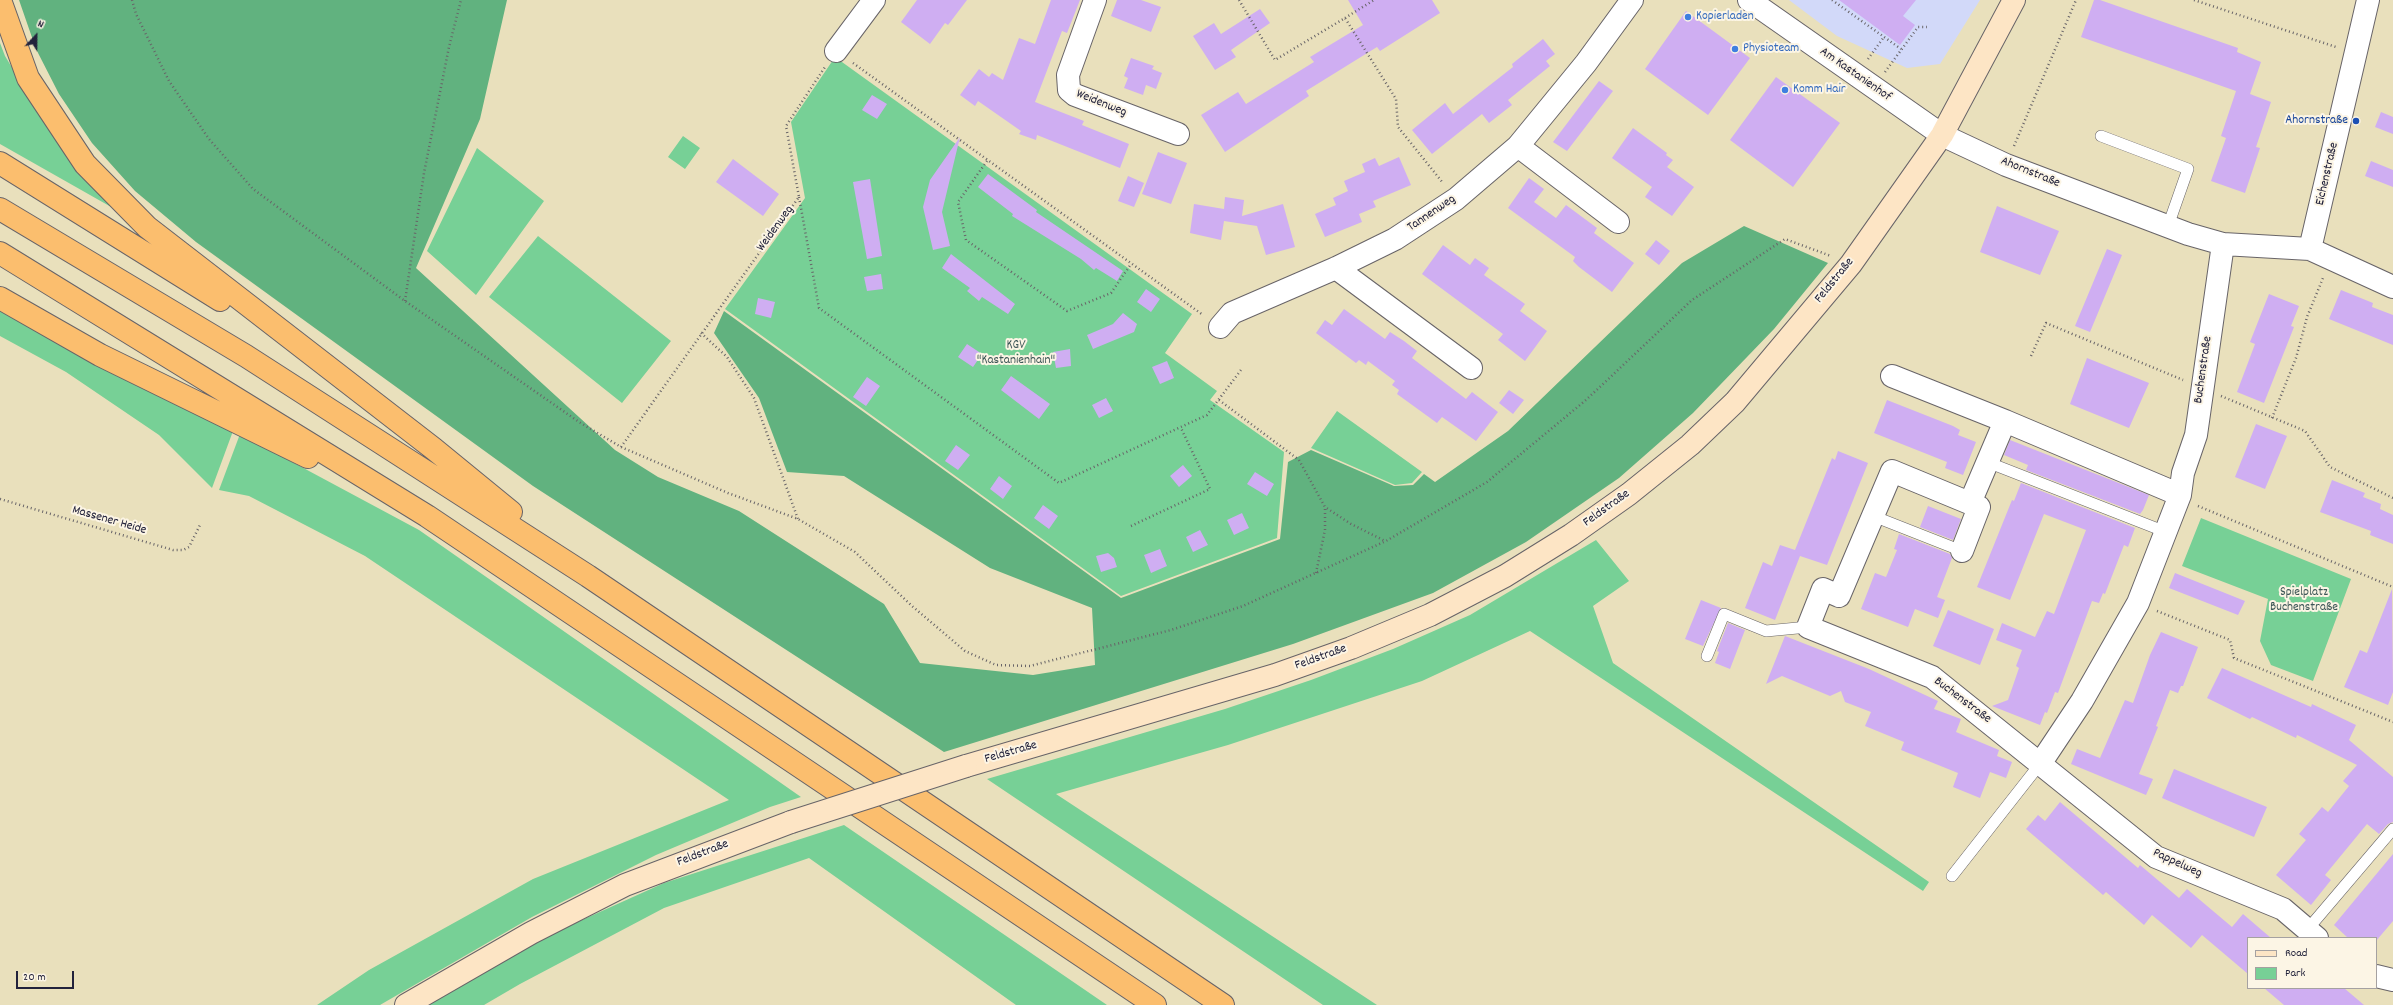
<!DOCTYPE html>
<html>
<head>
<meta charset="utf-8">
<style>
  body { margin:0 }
  #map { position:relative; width:2393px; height:1005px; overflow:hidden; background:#e9e0bc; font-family:Dekko,sans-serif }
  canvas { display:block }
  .legend { position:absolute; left:2247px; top:937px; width:130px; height:52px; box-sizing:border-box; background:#fcf5e5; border:1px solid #a5a1a1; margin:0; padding:5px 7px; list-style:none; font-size:12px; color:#22223b }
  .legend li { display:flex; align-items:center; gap:8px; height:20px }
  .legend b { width:20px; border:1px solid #a5a1a1 }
  .north { position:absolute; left:16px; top:16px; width:40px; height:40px; -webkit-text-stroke:3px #fcf5e5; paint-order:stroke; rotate:22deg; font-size:11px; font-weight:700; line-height:16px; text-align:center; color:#22223b }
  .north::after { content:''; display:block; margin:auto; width:14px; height:18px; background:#22223b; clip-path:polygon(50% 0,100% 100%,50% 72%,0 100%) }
  .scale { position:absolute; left:16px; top:971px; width:58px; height:18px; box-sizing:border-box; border:2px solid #22223b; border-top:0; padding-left:5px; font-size:12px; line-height:14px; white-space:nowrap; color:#22223b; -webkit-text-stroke:3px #fcf5e5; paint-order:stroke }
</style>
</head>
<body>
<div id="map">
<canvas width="2393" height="1005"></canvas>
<ul class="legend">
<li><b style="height:5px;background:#fde5c5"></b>Road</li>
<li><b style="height:11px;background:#77d096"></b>Park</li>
</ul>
<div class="north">N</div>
<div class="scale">20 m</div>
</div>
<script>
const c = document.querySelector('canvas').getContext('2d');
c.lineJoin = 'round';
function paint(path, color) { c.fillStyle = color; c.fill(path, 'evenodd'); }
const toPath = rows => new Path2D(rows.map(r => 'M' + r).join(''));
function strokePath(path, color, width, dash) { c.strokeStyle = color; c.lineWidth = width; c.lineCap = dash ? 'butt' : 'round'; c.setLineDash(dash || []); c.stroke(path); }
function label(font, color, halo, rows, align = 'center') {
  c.font = font + ' Dekko,sans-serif'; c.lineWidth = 4; c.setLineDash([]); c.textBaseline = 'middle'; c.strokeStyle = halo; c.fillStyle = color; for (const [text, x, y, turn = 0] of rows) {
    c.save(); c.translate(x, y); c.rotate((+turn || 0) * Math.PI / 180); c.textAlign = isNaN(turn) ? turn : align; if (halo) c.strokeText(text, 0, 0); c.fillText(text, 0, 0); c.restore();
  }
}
const built = toPath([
  [1789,0,1980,0,1940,64,1907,68,1837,36]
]);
const green = toPath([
  [0,43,5,56,43,119,120,212,0,144],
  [835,57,1192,314,1165,353,1217,391,1210,400,1284,452,1277,538,1121,596,725,309,805,198,791,122],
  [683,136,700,148,685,169,668,157],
  [477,148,544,201,476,295,427,251],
  [538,236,671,341,622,403,489,297],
  [0,303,233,431,212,488,159,435,66,372,0,336],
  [1337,411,1422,472,1412,483,1395,485,1311,448],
  [240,434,419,530,801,797,770,807,656,855,532,917,380,1005,317,1005,369,970,533,879,729,800,365,556,249,496,219,490],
  [2201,518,2351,579,2313,681,2271,665,2260,641,2268,599,2182,566],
  [1596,540,1629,581,1593,606,1613,663,1929,882,1923,891,1530,631,1422,681,1228,745,1056,794,1377,1005,1323,1005,987,779,1225,709,1311,680,1393,649,1470,615],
  [844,825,1107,1005,1016,1005,809,858,664,908,520,984,484,1005,425,1005,531,943,664,883]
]);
const forest = toPath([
  [19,0,507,0,480,119,416,268,615,450,658,477,739,511,884,604,920,663,1033,675,1095,665,1092,608,990,568,844,476,787,472,759,398,714,333,724,311,1121,598,1280,539,1288,462,1311,450,1394,486,1413,485,1424,474,1435,482,1508,431,1682,263,1744,226,1828,263,1774,329,1693,413,1619,478,1526,542,1433,593,1293,644,944,752,533,486,196,242,135,191,92,143,59,94,36,49]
]);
const building = toPath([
  [917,0,967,0,948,25,945,23,930,44,901,22],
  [1051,0,1080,0,1067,33,1062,31,1035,102,1084,121,1082,125,1129,144,1120,168,1037,135,1036,140,1019,134,1021,131,978,101,975,106,960,95,979,69,989,77,992,73,1003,80,1019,38,1035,44],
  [1117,0,1141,0,1161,7,1151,32,1111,16],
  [1348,0,1432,0,1440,13,1380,51,1377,47,1306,91,1309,96,1225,152,1201,115,1238,92,1246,104,1314,62,1310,57,1363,25],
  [1839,0,1916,0,1903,16,1915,25,1900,45],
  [2094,0,2100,0,2238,48,2237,52,2261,62,2250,94,2271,102,2256,147,2260,148,2245,193,2211,181,2226,138,2221,136,2236,91,2081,37],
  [1260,9,1270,23,1231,50,1236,57,1215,70,1193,36,1214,23,1221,34],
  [1686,11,1750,58,1708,115,1645,69],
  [1543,39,1555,54,1546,61,1550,66,1508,100,1512,105,1489,123,1482,114,1432,154,1412,130,1445,103,1453,114,1513,67,1512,64],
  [1131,58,1154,66,1152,69,1162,73,1156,89,1146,85,1143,95,1124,88,1128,78,1124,76],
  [1776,77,1840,123,1793,187,1730,140],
  [1599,81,1613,91,1567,151,1553,142],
  [872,95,887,104,877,119,862,110],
  [2381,112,2393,117,2393,134,2375,127],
  [1633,128,1667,153,1666,155,1673,160,1667,167,1694,187,1672,216,1645,197,1652,187,1612,158],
  [960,137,942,212,950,246,933,250,923,207,930,180],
  [1158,152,1187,163,1171,204,1142,194],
  [1399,157,1411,185,1373,201,1376,207,1359,214,1362,222,1325,237,1315,214,1336,205,1333,198,1348,191,1344,181,1365,172,1362,164,1375,158,1379,166],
  [733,159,779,194,763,216,716,182],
  [2371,161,2393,170,2393,187,2365,176],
  [988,174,1037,210,1036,212,1123,271,1117,281,1096,268,1094,270,1081,259,1012,216,1013,214,978,187],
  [1128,176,1144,183,1134,207,1118,201],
  [1529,178,1544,189,1534,202,1556,218,1566,205,1597,228,1594,233,1634,263,1612,292,1579,267,1573,261,1575,257,1508,208],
  [870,179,882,256,867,259,853,182],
  [1225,197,1244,200,1242,216,1283,204,1295,247,1266,255,1257,226,1224,221,1221,240,1190,233,1194,204,1224,209],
  [1997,206,2059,231,2040,275,1980,252],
  [1656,240,1670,251,1659,265,1645,254],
  [1443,245,1470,265,1475,258,1489,268,1484,275,1525,304,1520,311,1547,331,1525,361,1498,340,1503,334,1422,274],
  [2107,249,2122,255,2090,332,2075,326],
  [951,254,1015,304,1008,314,982,297,979,301,967,291,970,288,942,268],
  [881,274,883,289,867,291,864,277],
  [1146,289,1160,299,1151,312,1137,302],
  [2341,290,2373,303,2372,307,2393,315,2393,345,2329,319],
  [2269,294,2299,306,2291,326,2294,327,2264,403,2237,392,2255,344,2250,342],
  [758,298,775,302,771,318,755,314],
  [1344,309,1385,339,1390,332,1404,341,1417,351,1412,358,1466,399,1472,392,1498,412,1476,441,1442,417,1437,423,1397,394,1399,390,1392,385,1395,381,1368,361,1366,365,1359,360,1356,363,1316,333,1325,320,1332,325],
  [1123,313,1137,324,1134,332,1093,349,1087,335,1113,324],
  [967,344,982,354,973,367,958,357],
  [1070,349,1071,366,1056,368,1053,352],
  [2087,358,2149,383,2129,428,2070,404],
  [1167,361,1174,378,1160,384,1152,367],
  [1011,376,1050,404,1039,419,1001,390],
  [867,377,880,386,866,406,853,397],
  [1509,390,1524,400,1513,414,1499,403],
  [1106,398,1113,411,1099,418,1092,405],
  [1887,400,1953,426,1960,430,1958,435,1976,442,1963,475,1945,468,1947,462,1874,433],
  [2256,424,2287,436,2265,489,2235,477],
  [2010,440,2149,495,2143,510,2140,514,2026,470,2028,465,2004,455],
  [956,445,970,455,958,470,945,461],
  [1838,451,1868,463,1827,565,1800,556,1775,620,1745,608,1763,562,1772,566,1780,545,1795,550,1832,458,1835,460],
  [1183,465,1192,476,1179,487,1170,476],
  [1255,472,1274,484,1267,496,1247,484],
  [999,476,1012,486,1003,499,990,489],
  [2332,480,2365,493,2363,497,2381,504,2380,509,2393,515,2393,544,2370,535,2371,531,2320,512],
  [2021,483,2135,528,2128,547,2124,545,2105,594,2103,593,2099,603,2092,601,2058,693,2055,692,2047,713,2045,712,2040,725,1992,706,2008,700,2019,668,2016,666,2022,650,1996,640,2002,623,2035,637,2047,611,2054,614,2086,530,2044,514,2010,600,1977,587,2012,500,2014,501],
  [1043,505,1058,516,1049,529,1034,518],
  [1928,506,1961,519,1953,540,1920,527],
  [1242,513,1249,528,1234,535,1227,520],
  [1200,530,1208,545,1193,552,1186,537],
  [1899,534,1950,554,1952,558,1937,597,1945,600,1938,618,1915,609,1908,627,1861,609,1875,573,1886,577,1897,550,1894,549],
  [1160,549,1167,566,1151,573,1144,555],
  [1108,553,1114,558,1117,567,1101,572,1096,556],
  [2175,573,2245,601,2238,615,2169,588],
  [2392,589,2393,692,2388,705,2344,687,2360,650,2367,653],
  [1701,600,1721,608,1703,646,1685,639],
  [1948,610,1994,629,1980,665,1933,646],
  [1728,623,1745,630,1730,669,1715,663,1719,652,1717,651],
  [2161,632,2198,647,2183,686,2181,686,2178,693,2170,690,2156,726,2158,727,2139,774,2153,779,2146,795,2071,764,2077,749,2100,758,2125,700,2133,703,2150,655],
  [1785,636,1869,669,1938,701,1934,709,1961,719,1956,732,1999,750,1997,756,2012,762,2006,778,1990,772,1980,798,1953,787,1958,773,1901,750,1904,742,1865,726,1871,712,1845,702,1841,691,1830,696,1782,676,1766,684],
  [2222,668,2311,707,2312,704,2356,725,2349,740,2393,777,2393,822,2388,824,2379,834,2367,824,2325,875,2331,880,2311,905,2276,875,2306,840,2299,834,2322,807,2328,812,2349,786,2343,781,2357,765,2297,735,2296,738,2252,717,2250,719,2207,698],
  [2174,769,2267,807,2254,837,2162,798],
  [2060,802,2138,868,2140,865,2179,898,2187,889,2232,927,2243,914,2271,938,2248,938,2248,974,2202,935,2191,948,2152,915,2144,925,2106,892,2103,895,2026,829,2038,815,2045,821],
  [2393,854,2393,921,2376,941,2376,938,2348,938,2334,925],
  [2264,988,2344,988,2364,1005,2284,1005]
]);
const path = toPath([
  [132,0,136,14,169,81,209,139,253,189,405,301,579,422,621,447,728,493,798,519,855,552,912,606,965,651,996,665,1030,666,1171,630,1243,606,1386,541,1487,482,1586,400,1692,300,1785,239,1831,256],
  [1239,0,1275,60,1345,18,1396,99,1398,127,1443,183],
  [1832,0,1901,49],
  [2194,0,2336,47],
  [1345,18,1374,0],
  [1868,59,1884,37],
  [853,63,1203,315],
  [1885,72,1918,27,1927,27],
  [2014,146,2076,0],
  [987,161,958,202,966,240,1067,311,1111,293,1131,264],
  [799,197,819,308,1059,483,1207,415,1241,370],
  [405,301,424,173,449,47,461,0],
  [701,333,727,357,754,398,798,519],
  [2031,356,2046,323,2183,380],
  [2221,396,2305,431,2330,467,2393,498],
  [1219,400,1299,460,1325,507,1351,524,1385,541],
  [2272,418,2296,358,2307,317,2323,278],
  [621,447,799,197,786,126,825,67],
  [0,499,173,550,183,550,189,547,200,525],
  [2198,506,2393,587],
  [1131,526,1210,489,1181,428],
  [1316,573,1325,530,1325,507],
  [2157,611,2230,640,2234,658,2393,722]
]);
const lane = toPath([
  [2101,136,2188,169,2168,226],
  [1987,462,2166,532],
  [1873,516,1962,551],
  [1707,656,1724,614,1766,631,1808,627],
  [1952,876,2040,764],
  [2307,930,2393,829]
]);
const street = toPath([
  [1095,0,1068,75,1069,90,1075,95,1178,134],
  [1749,0,1942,135,2006,165,2188,234,2223,244,2310,249,2393,287],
  [836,51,874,0],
  [1518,146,1618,222],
  [2310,249,2368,0],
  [1336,268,1471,368],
  [1220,327,1232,313,1336,268,1395,239,1456,199,1518,146,1586,63,1632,0],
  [1892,376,2005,421],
  [1970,503,2005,421,2180,495],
  [1962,551,1979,507,1892,471,1839,596,1823,589,1808,627,1932,677,2156,857,2283,909,2317,938],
  [2040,764,2082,701,2138,603,2180,495,2183,473,2196,435,2223,244],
  [2376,976,2393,980]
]);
const secondary = toPath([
  [966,766,1275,675,1351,648,1430,615,1505,576,1571,535,1629,494,1690,445,1735,402,1851,264,1942,135,2014,0],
  [406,1005,531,933,625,885,791,822]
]);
const highway = toPath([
  [0,0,28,78,85,164,147,227,434,449,511,512],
  [0,163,220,300],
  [0,209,246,356,588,576,1223,1005],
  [0,253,427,516,1155,1005],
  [0,298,100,355,308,457]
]);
const secondaryBridge = toPath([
  [791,822,966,766]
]);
const markers = [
  [1688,17,4,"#3f7fe0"],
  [1735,49,4,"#3f7fe0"],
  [1785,90,4,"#3f7fe0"],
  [2356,121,4,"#1a4fb4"]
];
const shopNames = [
  ["Kopierladen",1696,17],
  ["Physioteam",1743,49],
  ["Komm Hair",1793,90]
];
const streetNames = [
  ["Am Kastanienhof",1855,75,35],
  ["Weidenweg",1101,104,22],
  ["Ahornstraße",2030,173,22],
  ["Eichenstraße",2328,174,-77],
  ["Tannenweg",1432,214,-34],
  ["Weidenweg",776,229,-54],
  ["Feldstraße",1835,281,-51],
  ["Buchenstraße",2204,370,-82],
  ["Feldstraße",1607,509,-36],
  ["Massener Heide",109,521,16],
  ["Feldstraße",1321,658,-20],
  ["Buchenstraße",1962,701,37],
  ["Feldstraße",1011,753,-16],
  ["Feldstraße",703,854,-21],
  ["Pappelweg",2177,864,25]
];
const transitNames = [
  ["Ahornstraße",2348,121]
];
const parkNames = [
  ["KGV",1016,346],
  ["\"Kastanienhain\"",1016,361],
  ["Spielplatz",2304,593],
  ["Buchenstraße",2304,608]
];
paint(built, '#d2d9f9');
paint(green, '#77d096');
paint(forest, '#61b27f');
paint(building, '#cfaef2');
strokePath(lane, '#686468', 12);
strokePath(street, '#686468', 24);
strokePath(secondary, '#686468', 24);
strokePath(highway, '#686468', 24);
strokePath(path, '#686468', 2.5, [1, 3]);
strokePath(lane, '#fff', 11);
strokePath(street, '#fff', 22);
strokePath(secondary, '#fde5c5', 22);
strokePath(highway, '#fbbe6e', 22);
strokePath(secondaryBridge, '#686468', 24, []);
strokePath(secondaryBridge, '#fde5c5', 22);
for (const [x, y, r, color] of markers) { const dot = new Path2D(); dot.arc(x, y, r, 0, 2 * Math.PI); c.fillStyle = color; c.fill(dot); strokePath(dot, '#fcf5e5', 1.5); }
label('13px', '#366cbe', '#fcf5e5', shopNames, 'left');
label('13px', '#22223b', '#fcf5e5', streetNames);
label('13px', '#164399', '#fcf5e5', transitNames, 'right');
label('13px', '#3c5656', '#fcf5e5', parkNames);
</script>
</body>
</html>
